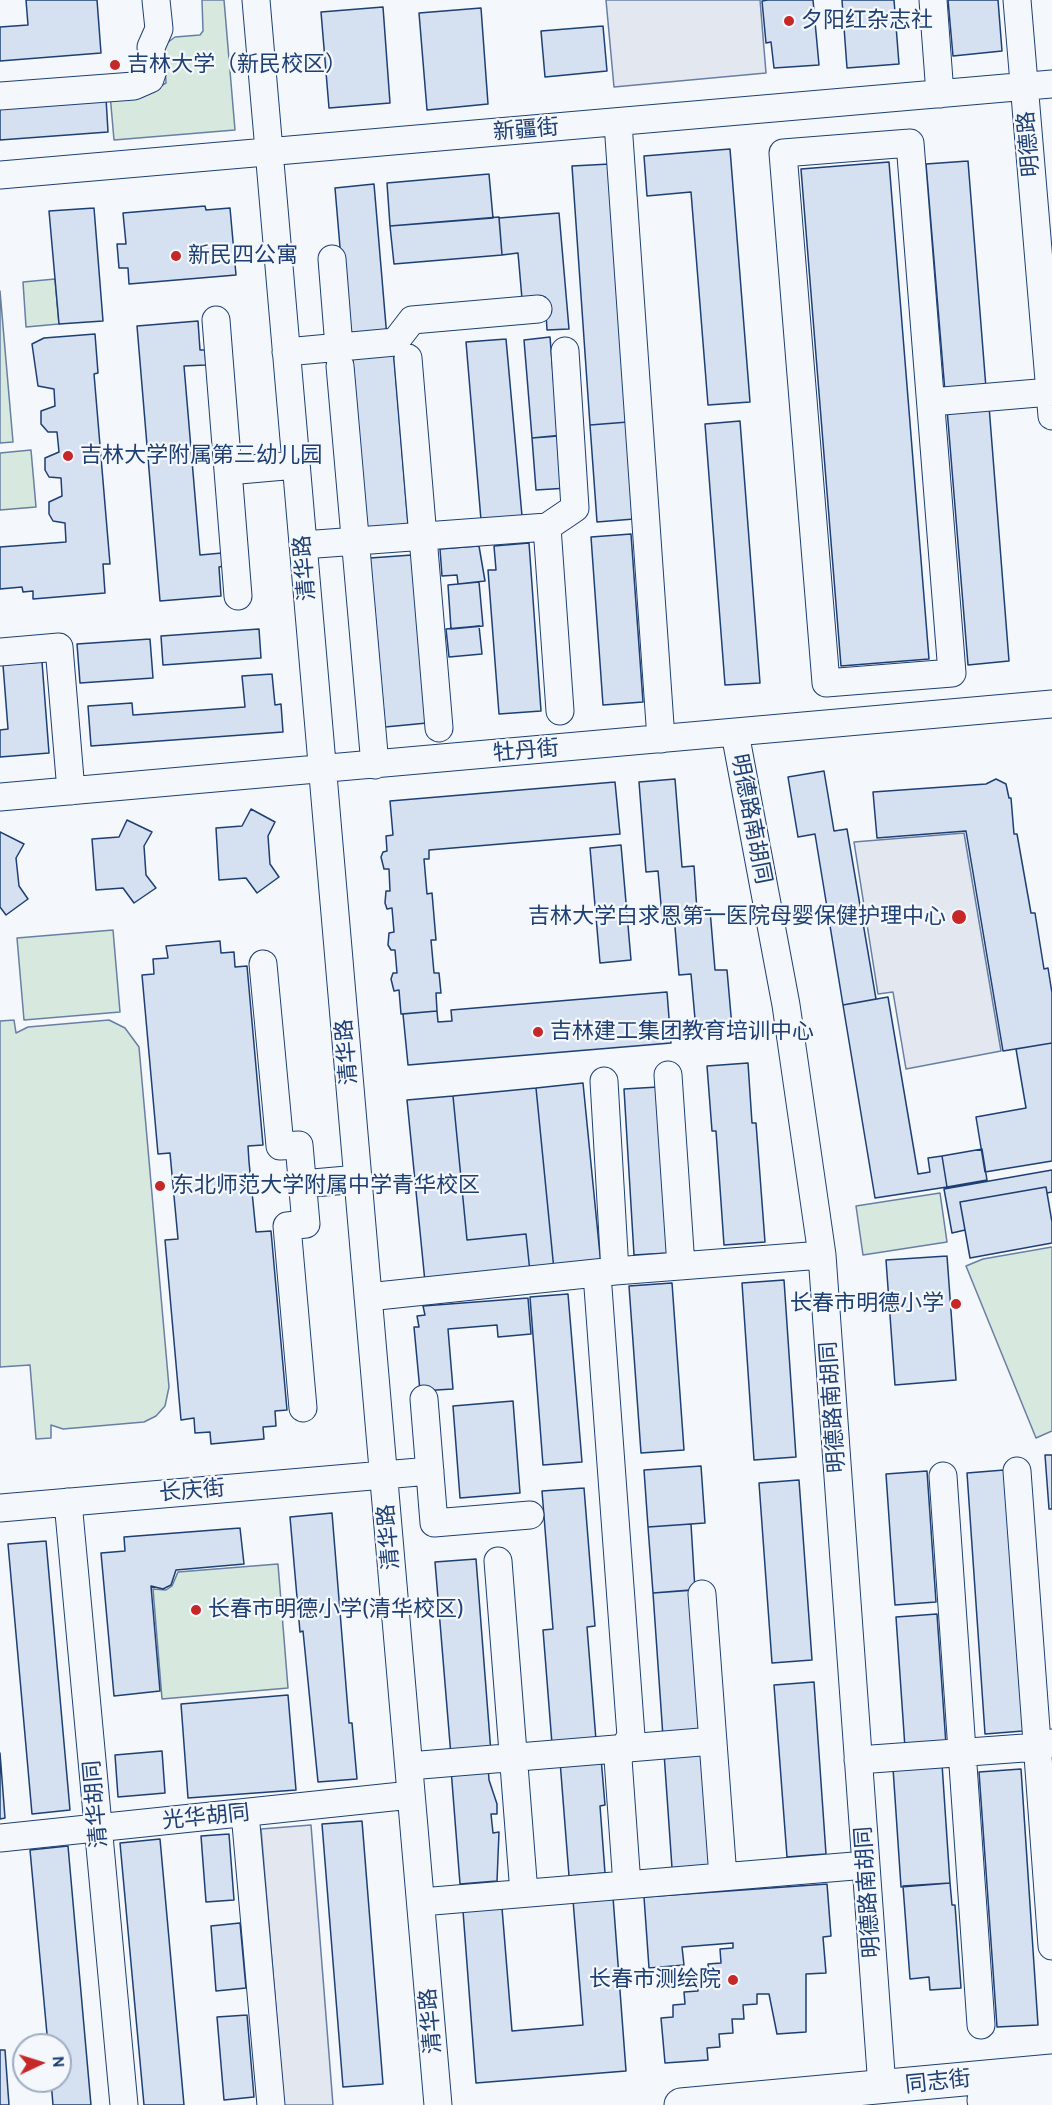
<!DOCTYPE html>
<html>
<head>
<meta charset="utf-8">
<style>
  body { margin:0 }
  #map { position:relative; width:1052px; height:2105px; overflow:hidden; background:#f4f7fb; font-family:Cabin,sans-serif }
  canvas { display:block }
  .north { position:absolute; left:12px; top:2033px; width:60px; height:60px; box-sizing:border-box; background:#f4f7fb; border:2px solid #9eadc5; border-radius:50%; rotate:86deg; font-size:16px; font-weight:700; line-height:24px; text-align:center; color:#1d3f73 }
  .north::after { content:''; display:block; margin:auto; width:21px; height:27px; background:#c62828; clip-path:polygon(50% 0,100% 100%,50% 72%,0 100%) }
</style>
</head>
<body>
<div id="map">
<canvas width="1052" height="2105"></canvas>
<div class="north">N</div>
</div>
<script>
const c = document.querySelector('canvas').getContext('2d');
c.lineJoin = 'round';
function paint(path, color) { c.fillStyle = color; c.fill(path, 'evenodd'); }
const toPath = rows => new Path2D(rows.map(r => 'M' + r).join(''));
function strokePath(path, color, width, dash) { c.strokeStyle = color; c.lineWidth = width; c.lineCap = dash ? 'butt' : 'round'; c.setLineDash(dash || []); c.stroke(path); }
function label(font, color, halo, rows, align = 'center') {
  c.font = font + ' Cabin,"Noto Sans SC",sans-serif'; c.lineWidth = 4.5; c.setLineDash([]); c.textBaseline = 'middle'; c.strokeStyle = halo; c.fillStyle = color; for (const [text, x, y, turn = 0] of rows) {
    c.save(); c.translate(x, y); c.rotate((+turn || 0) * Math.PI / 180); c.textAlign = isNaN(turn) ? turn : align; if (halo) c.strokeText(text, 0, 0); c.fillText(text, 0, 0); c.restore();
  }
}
const green = toPath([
  [202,0,224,0,235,130,114,140,110,94,152,91,166,83,164,49,167,43,175,37,200,35,203,31,202,0],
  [55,279,59,324,26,327,23,282,55,279],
  [0,291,13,442,0,443,0,291],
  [31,450,36,507,0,510,0,453,31,450],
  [113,930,120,1012,24,1020,17,938,113,930],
  [14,1020,16,1033,28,1027,109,1020,125,1028,139,1047,169,1387,165,1406,156,1416,144,1422,63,1429,51,1425,51,1438,36,1439,30,1365,0,1367,0,1021,14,1020],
  [940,1193,947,1242,863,1255,856,1206,940,1193],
  [1052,1247,1052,1431,1036,1438,966,1266,983,1259,1052,1247],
  [278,1564,288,1688,162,1699,153,1589,166,1590,172,1586,178,1572,278,1564]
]);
const parking = toPath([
  [606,0,760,0,766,73,614,87,606,0],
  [964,833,1001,1051,906,1069,893,992,878,994,854,842,964,833],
  [311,1825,333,2105,284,2105,261,1829,311,1825]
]);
const building = toPath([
  [26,0,97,0,101,53,0,61,0,27,28,25,26,0],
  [768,0,813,0,819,65,774,68,771,42,766,43,762,1,768,0],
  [842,0,894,0,899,64,847,68,842,0],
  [948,0,998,0,1002,51,953,56,948,0],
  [383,7,390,103,329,108,321,12,383,7],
  [481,8,488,104,427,110,419,13,481,8],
  [603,26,607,71,545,77,541,31,603,26],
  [106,98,108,132,0,140,0,106,106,98],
  [730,149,750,402,708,405,691,192,647,196,644,156,730,149],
  [968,161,986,388,945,392,926,164,968,161],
  [889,162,929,659,841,666,801,169,889,162],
  [610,164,628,422,590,425,572,166,610,164],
  [489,174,493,218,390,226,387,183,489,174],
  [374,184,387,338,348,342,335,188,374,184],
  [205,206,206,210,230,208,236,275,129,284,128,268,119,268,117,244,126,244,123,213,205,206],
  [94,208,103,321,59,324,49,211,94,208],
  [559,213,569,329,547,330,545,297,522,299,518,253,502,255,499,218,559,213],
  [499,217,502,255,394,264,390,226,499,217],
  [198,321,200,350,205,350,206,365,184,366,200,555,222,553,224,566,219,567,221,596,160,601,137,326,198,321],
  [95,334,98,373,94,374,110,564,103,564,105,593,33,599,33,591,23,592,22,587,0,589,0,547,66,542,65,523,53,521,49,514,49,502,62,496,61,478,49,477,45,470,45,458,59,452,57,432,48,432,41,424,41,411,55,406,54,389,38,386,32,344,44,338,95,334],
  [550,337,558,436,532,438,524,340,550,337],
  [506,339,522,516,481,520,466,342,506,339],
  [393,348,408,525,367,529,352,351,393,348],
  [989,406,1009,661,968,665,947,409,989,406],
  [740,421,760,683,725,685,705,424,740,421],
  [628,422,634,519,597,522,590,425,628,422],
  [563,435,568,488,536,490,532,438,563,435],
  [631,534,643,702,603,705,591,537,631,534],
  [529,543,541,711,499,714,488,570,496,570,494,546,529,543],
  [479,546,485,581,458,584,457,575,442,576,440,549,479,546],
  [412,555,427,723,385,727,370,558,412,555],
  [479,582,483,626,451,629,448,585,479,582],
  [479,626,482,654,449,657,446,629,479,626],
  [259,629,261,658,163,665,161,636,259,629],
  [150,639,153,678,80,683,77,644,150,639],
  [42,662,49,753,0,757,0,730,8,729,3,665,42,662],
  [272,674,275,705,281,704,283,732,91,746,88,706,132,703,133,715,245,707,242,676,272,674],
  [824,771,834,831,847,829,876,999,843,1005,815,834,798,837,788,777,824,771],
  [675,779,682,867,694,866,697,911,710,910,715,970,727,970,732,1027,696,1030,691,974,679,975,674,915,662,916,658,871,646,872,639,782,675,779],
  [996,779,1006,784,1009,798,1011,798,1014,834,1017,834,1031,913,1035,913,1044,969,1048,968,1052,993,1052,1043,1003,1051,966,831,877,838,873,792,986,784,996,779],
  [615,782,620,834,429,850,429,859,424,859,427,894,432,893,436,940,431,940,434,973,439,973,441,993,436,993,437,1011,401,1014,399,990,394,991,391,979,393,973,397,973,395,950,391,950,388,945,389,933,394,932,392,908,387,909,385,903,386,891,390,891,389,869,384,869,381,857,383,852,387,851,386,836,393,835,390,801,615,782],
  [251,809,275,822,268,836,270,864,279,877,257,893,246,878,219,880,216,828,242,826,251,809],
  [127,820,152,832,144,846,146,875,156,888,134,903,123,888,96,890,92,839,119,837,127,820],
  [0,832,24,844,16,858,19,886,28,899,6,915,0,907,0,832],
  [621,845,631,960,600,963,590,848,621,845],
  [220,941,221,953,234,952,235,967,247,966,263,1145,248,1146,249,1162,256,1232,271,1231,287,1410,275,1411,276,1426,263,1427,264,1439,211,1444,210,1432,195,1433,194,1418,181,1420,165,1240,178,1239,170,1153,158,1154,142,975,154,974,153,959,168,958,166,946,220,941],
  [667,992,671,1043,408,1065,403,1014,437,1011,438,1022,452,1021,451,1010,667,992],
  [888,997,918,1174,930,1172,928,1158,942,1156,947,1187,875,1198,843,1005,888,997],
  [1052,1043,1052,1161,985,1172,976,1117,1026,1108,1016,1049,1052,1043],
  [748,1063,752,1123,756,1123,765,1242,724,1245,716,1131,712,1131,707,1066,748,1063],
  [583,1083,601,1265,554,1270,536,1088,583,1083],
  [658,1087,668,1253,634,1255,624,1089,658,1087],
  [536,1088,554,1270,530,1272,526,1234,467,1240,453,1096,536,1088],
  [453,1096,467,1240,526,1234,530,1272,425,1282,407,1100,453,1096],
  [982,1149,987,1180,947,1187,942,1156,982,1149],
  [1052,1170,1052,1192,1047,1193,1046,1187,960,1202,965,1230,952,1233,944,1189,1052,1170],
  [1046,1187,1052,1222,1052,1243,970,1258,960,1202,1046,1187],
  [947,1256,956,1380,895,1385,886,1260,947,1256],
  [784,1280,796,1457,754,1460,742,1283,784,1280],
  [672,1283,684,1450,641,1453,629,1286,672,1283],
  [568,1294,582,1462,543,1465,530,1297,568,1294],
  [528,1298,531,1334,498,1337,497,1325,448,1329,453,1389,420,1391,414,1327,419,1327,417,1316,425,1315,423,1306,528,1298],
  [513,1401,520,1493,460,1498,453,1406,513,1401],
  [1045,1455,1052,1455,1052,1509,1049,1509,1045,1455],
  [701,1466,705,1523,648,1527,644,1470,701,1466],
  [1004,1470,1023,1731,985,1734,967,1473,1004,1470],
  [927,1471,936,1602,895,1605,886,1474,927,1471],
  [799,1480,812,1660,772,1663,759,1483,799,1480],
  [584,1488,595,1626,587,1627,596,1740,552,1744,543,1630,553,1629,542,1491,584,1488],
  [332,1513,349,1723,352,1723,357,1779,318,1782,303,1631,300,1632,290,1517,332,1513],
  [691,1524,695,1590,653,1593,648,1527,691,1524],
  [240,1528,244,1564,176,1570,171,1585,163,1589,151,1586,160,1691,114,1696,101,1553,125,1551,124,1537,240,1528],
  [46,1541,70,1810,32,1814,8,1544,46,1541],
  [476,1559,491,1753,451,1756,435,1562,476,1559],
  [690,1590,700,1734,663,1737,653,1593,690,1590],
  [937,1614,946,1745,905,1748,896,1617,937,1614],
  [814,1682,826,1854,787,1857,774,1685,814,1682],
  [288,1695,296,1790,188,1798,181,1704,288,1695],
  [701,1750,709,1865,672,1868,664,1753,701,1750],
  [162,1751,165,1793,118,1797,115,1755,162,1751],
  [0,1753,5,1818,0,1819,0,1753],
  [601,1758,605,1805,600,1806,605,1873,569,1876,560,1761,601,1758],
  [942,1764,950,1883,901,1887,893,1768,942,1764],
  [488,1766,489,1780,497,1804,497,1814,491,1814,493,1833,499,1832,497,1881,460,1884,451,1769,488,1766],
  [1021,1769,1038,2025,997,2027,979,1772,1021,1769],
  [362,1821,383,2084,343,2087,322,1824,362,1821],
  [229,1834,234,1900,206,1902,201,1836,229,1834],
  [160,1839,184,2105,144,2105,120,1843,160,1839],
  [68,1846,91,2105,53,2105,51,2081,60,2081,60,2045,48,2045,30,1850,68,1846],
  [950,1883,952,1905,955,1905,961,1988,930,1990,929,1977,910,1979,903,1886,950,1883],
  [827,1884,831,1936,823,1937,826,1973,806,1974,806,2032,777,2034,769,1994,757,1994,757,2004,743,2005,744,2019,732,2019,733,2033,719,2034,720,2047,707,2048,708,2060,665,2063,661,2018,673,2017,673,2005,685,2004,684,1992,698,1991,697,1978,709,1977,708,1964,721,1963,720,1949,733,1948,733,1943,682,1947,684,1965,649,1968,644,1897,827,1884],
  [613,1897,626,2071,476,2083,463,1911,502,1908,512,2031,583,2025,573,1900,613,1897],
  [240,1923,246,1988,216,1991,211,1926,240,1923],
  [247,2015,254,2097,224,2100,217,2017,247,2015],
  [0,2050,5,2050,9,2105,0,2105,0,2050]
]);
const minor = toPath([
  [256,0,438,2105],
  [933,0,940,94],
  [1017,0,1052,416],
  [0,96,134,86,150,79,153,70,151,47,159,29,156,0],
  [618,123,661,739],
  [910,143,952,673,826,683,783,153,910,143],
  [0,175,1052,84],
  [332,259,339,347],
  [216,320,238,596],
  [286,352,395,342,412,320,538,309],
  [408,358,439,728],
  [340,366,375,765],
  [931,402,1050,392],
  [228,471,296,465],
  [547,527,560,711],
  [303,545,547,527,575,508,565,351],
  [0,652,59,647,71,791],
  [735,733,786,1005,822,1255,882,2087],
  [0,797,1052,704],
  [263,964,280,1146,299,1145,306,1224,287,1226,303,1408],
  [668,1075,681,1266],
  [604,1081,615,1271],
  [302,1184,358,1179],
  [597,1274,631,1736,618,1759,627,1885],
  [368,1297,615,1271,822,1255],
  [424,1399,434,1523,530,1515],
  [1017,1471,1052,1946],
  [943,1476,981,2025],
  [68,1502,124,2105],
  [0,1508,430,1471],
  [498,1561,524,1893],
  [702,1594,723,1877],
  [858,1760,1038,1747,1052,1743],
  [409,1766,713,1741],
  [245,1813,271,2105],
  [0,1838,411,1795],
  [421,1902,866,1865]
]);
const major = toPath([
  [984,2100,1052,2094],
  [681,2105,1052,2071]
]);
const markers = [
  [789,21,6,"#c62828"],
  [115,65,6,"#c62828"],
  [176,256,6,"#c62828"],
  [68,456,6,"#c62828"],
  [959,917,8,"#c62828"],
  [538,1032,6,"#c62828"],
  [160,1186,6,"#c62828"],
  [956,1304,6,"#c62828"],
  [196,1610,6,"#c62828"],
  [733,1980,6,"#c62828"]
];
const poiNames = [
  ["夕阳红杂志社",801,21],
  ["吉林大学（新民校区）",127,65],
  ["新民四公寓",188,256],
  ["吉林大学附属第三幼儿园",80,456],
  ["吉林大学白求恩第一医院母婴保健护理中心",946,917,"right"],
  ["吉林建工集团教育培训中心",550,1032],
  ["东北师范大学附属中学青华校区",172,1186],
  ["长春市明德小学",944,1304,"right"],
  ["长春市明德小学(清华校区)",208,1610],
  ["长春市测绘院",721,1980,"right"]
];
const streetNames = [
  ["新疆街",526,130,-5],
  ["明德路",1029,144,-95],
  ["清华路",305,568,-95],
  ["牡丹街",526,751,-5],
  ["明德路南胡同",751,819,79],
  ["清华路",347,1052,-95],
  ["明德路南胡同",833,1407,-94],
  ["长庆街",192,1491,-5],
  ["清华路",389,1537,-95],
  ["清华胡同",96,1804,-95],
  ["光华胡同",206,1817,-6],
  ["明德路南胡同",868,1892,-94],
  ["清华路",431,2021,-95],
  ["同志街",938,2082,-6]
];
paint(green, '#d7e8df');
strokePath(green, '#687fa3', 1.5);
paint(parking, '#e3e8f0');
strokePath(parking, '#687fa3', 1.5);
paint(building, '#d5e0f0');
strokePath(building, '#1d3f73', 1.5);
strokePath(minor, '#1d3f73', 29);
strokePath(major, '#1d3f73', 35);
strokePath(minor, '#f4f7fb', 27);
strokePath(major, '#f4f7fb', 33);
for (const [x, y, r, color] of markers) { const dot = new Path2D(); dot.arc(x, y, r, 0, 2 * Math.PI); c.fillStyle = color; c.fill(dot); strokePath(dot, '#f4f7fb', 2); }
label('22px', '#1d3f73', '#f4f7fb', poiNames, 'left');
label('22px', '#1d3f73', '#f4f7fb', streetNames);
</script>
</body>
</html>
